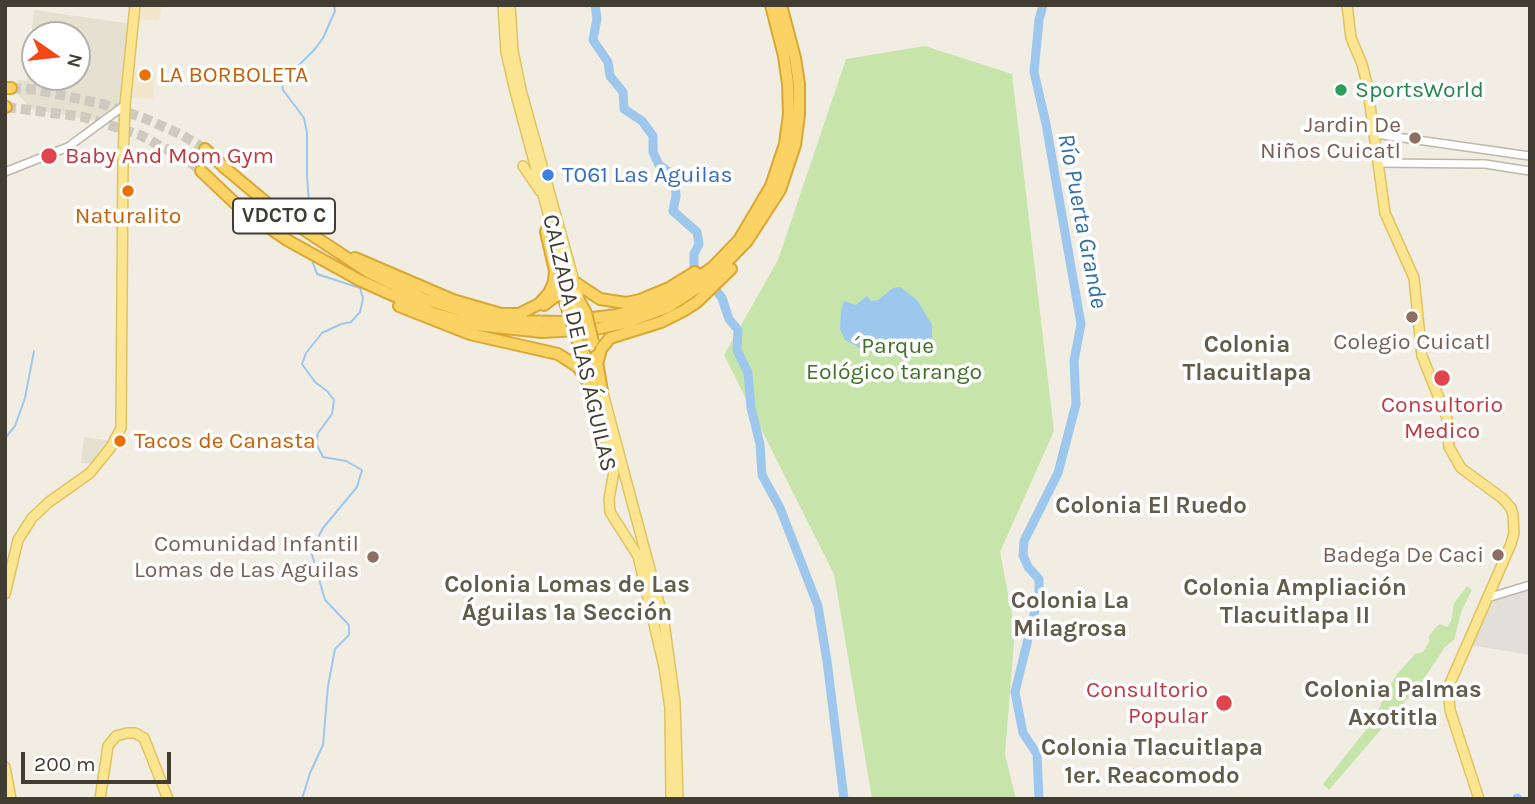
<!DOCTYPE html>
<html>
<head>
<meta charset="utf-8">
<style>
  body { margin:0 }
  #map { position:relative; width:1535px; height:804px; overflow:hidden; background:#f1ede2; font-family:Karla,sans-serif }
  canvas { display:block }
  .frame { position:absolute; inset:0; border:7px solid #423d33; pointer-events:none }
  .north { position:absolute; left:21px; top:21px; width:70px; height:70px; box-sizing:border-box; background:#fff; border:2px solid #b3b1ad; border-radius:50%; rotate:104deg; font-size:19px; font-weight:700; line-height:28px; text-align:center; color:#423d33 }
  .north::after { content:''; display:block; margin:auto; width:24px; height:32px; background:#f54715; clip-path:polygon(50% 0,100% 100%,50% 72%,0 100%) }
  .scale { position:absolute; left:21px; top:752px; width:150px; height:32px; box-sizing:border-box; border:4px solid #423d33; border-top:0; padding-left:9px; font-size:21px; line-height:24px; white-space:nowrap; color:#423d33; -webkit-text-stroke:5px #fff; paint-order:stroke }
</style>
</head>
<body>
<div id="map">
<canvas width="1535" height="804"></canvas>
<div class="frame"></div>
<div class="north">N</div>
<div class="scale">200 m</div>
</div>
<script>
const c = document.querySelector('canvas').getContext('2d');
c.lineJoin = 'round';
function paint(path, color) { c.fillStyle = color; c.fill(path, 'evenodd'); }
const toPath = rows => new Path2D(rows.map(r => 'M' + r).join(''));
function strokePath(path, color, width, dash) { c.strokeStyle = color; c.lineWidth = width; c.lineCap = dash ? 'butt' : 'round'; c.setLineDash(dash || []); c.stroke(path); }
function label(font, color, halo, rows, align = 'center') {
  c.font = font + ' Karla,sans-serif'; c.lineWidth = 7; c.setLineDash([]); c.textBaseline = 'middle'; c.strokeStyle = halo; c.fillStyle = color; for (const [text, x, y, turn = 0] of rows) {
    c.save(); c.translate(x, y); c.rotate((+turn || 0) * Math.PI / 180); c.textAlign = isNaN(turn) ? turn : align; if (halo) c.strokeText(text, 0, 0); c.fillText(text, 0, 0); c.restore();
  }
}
const residential = toPath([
  [34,10,132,24,122,89,122,107,102,122,31,109,17,93,17,80,27,81],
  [35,35,77,35,77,77,35,77],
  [84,437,106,440,114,441,97,464,81,463]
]);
const commercial = toPath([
  [139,5,162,5,159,21,137,19],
  [135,70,155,73,153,99,132,97]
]);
const industrial = toPath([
  [1530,590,1530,655,1470,645,1490,601]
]);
const green = toPath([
  [925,46,1012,74,1054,431,1000,552,1015,630,1005,754,1016,799,872,799,834,574,724,355,778,260,846,59],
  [1467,586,1472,590,1462,610,1454,640,1445,647,1421,683,1329,790,1323,784,1376,717,1386,691,1399,672,1415,654,1423,652,1429,642,1429,636,1435,628,1440,624,1447,627,1451,621,1454,603]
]);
const water = toPath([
  [900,287,917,300,932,325,932,344,915,351,901,353,860,348,845,340,840,329,841,310,844,301,856,305,867,296,871,301,878,300,893,288]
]);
const stream = toPath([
  [311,230,307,176,307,133,304,118,283,90,281,78,293,71,315,49,323,38,335,11,334,5],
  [5,438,15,426,25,398,34,351],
  [302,799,310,773,323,745,328,686,335,649,349,635,349,625,325,600,311,551,323,528,357,487,362,470,346,461,323,457,316,443,318,433,332,414,334,400,327,391,315,382,302,364,306,353,322,333,341,324,351,322,360,312,363,298,360,288,317,274,312,260]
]);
const river = toPath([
  [595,5,597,18,593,40,608,62,610,76,623,92,624,109,642,121,653,136,653,152,659,165,669,172,675,181,676,196,673,211,697,232,699,244,694,254,694,273,699,275],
  [710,282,722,298,729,319,738,330,737,350,748,373,751,408,760,444,762,475,780,508,818,606,827,661,844,799],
  [1517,798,1518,799],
  [1039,799,1037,754,1023,733,1015,692,1039,594,1039,579,1028,567,1023,555,1024,541,1058,473,1076,404,1074,361,1081,324,1046,124,1034,72,1039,20,1043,5]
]);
const highwayTunnel = toPath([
  [11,88,38,90,102,104,144,118,182,135,205,149],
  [6,107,84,117,140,135,189,161,201,171]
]);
const minor = toPath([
  [1375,134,1530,156],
  [1379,163,1485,164,1530,171],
  [5,172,68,147,125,105],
  [1487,598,1530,585]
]);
const major = toPath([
  [503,5,506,52,515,91,575,313],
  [510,5,513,51,521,90,581,306],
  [1347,5,1351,38,1362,64,1367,84,1385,213,1414,278,1422,356,1447,418,1449,447,1461,468,1502,498,1511,508,1513,515,1514,533,1511,544,1448,688,1450,710,1479,799],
  [523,166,540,191],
  [583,349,612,463,614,471,609,499,610,512,638,556,664,667,670,708,671,799],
  [601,386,664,622,675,702,678,799],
  [5,594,18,540,32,518,49,502,90,473,111,447,121,428,123,160,125,105,135,5],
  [5,767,11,799],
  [100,799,108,746,116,736,127,733,135,733,144,738,168,799]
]);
const highway = toPath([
  [5,88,11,88],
  [5,107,6,107],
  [205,149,225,168,280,214,370,273,424,299,479,316,513,321,561,322,617,315,645,307,674,294,713,267,739,240,771,186,785,144,789,114,788,84,784,56,771,5],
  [201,171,238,206,287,240,359,280,433,313,476,325,542,332,596,329,628,322,668,307,709,280,747,241,780,190,795,145,799,115,799,84,795,58,781,5],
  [355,258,453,300,501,314,519,314,539,304,549,293,554,282,555,271,546,232,550,221],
  [576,283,600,299,626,303,640,300,669,288,695,272],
  [560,287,569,314],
  [580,302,586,313],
  [544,305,561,292],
  [399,306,470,334,558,354,578,367,593,390],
  [579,345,585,355],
  [596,356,602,391],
  [598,361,601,349,610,338,661,322,683,311,697,302,731,269]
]);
const majorBridge = toPath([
  [575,313,579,332]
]);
const highwayBridge = toPath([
  [586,313,593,342],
  [569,314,579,345]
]);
const markers = [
  [145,75,7,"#e8710a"],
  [1341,90,7,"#2e9e5b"],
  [1415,138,7,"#8d6e63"],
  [49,156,9,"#e0444e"],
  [548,175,7,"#3f7fe0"],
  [128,191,7,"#e8710a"],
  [1412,317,7,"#8d6e63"],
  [1442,378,9,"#e0444e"],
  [120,441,7,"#e8710a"],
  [1498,555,7,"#8d6e63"],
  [373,557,7,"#8d6e63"],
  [1224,703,9,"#e0444e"]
];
const shields = [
  [284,216,102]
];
const shieldNames = [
  ["VDCTO C",284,216]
];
const foodNames = [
  ["LA BORBOLETA",159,75],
  ["Naturalito",128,216,"center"],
  ["Tacos de Canasta",134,441]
];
const leisureNames = [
  ["SportsWorld",1355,90]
];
const educationNames = [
  ["Jardin De",1401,125],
  ["Niños Cuicatl",1401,151],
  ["Colegio Cuicatl",1412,342,"center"],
  ["Comunidad Infantil",359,544],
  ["Lomas de Las Aguilas",359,570],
  ["Badega De Caci",1484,555]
];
const healthNames = [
  ["Baby And Mom Gym",65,156],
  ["Consultorio",1442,405,"center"],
  ["Medico",1442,431,"center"],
  ["Consultorio",1208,690,"right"],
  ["Popular",1208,716,"right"]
];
const shopNames = [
  ["T061 Las Aguilas",562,175]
];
const streetNames = [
  ["CALZADA DE LAS ÁGUILAS",579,343,77]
];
const parkNames = [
  ["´Parque",894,346],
  ["Eológico tarango",894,372]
];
const waterNames = [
  ["Río Puerta Grande",1082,221,79]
];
const neighbourhoodNames = [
  ["Colonia",1247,345],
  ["Tlacuitlapa",1247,373],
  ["Colonia El Ruedo",1151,506],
  ["Colonia Lomas de Las",567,585],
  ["Águilas 1a Sección",567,613],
  ["Colonia Ampliación",1295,588],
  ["Tlacuitlapa II",1295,616],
  ["Colonia La",1070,601],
  ["Milagrosa",1070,629],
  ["Colonia Palmas",1393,690],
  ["Axotitla",1393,718],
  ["Colonia Tlacuitlapa",1152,748],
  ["1er. Reacomodo",1152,776]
];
paint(residential, '#e5e0d0');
paint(commercial, '#f3e6cd');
paint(industrial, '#e2ded8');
paint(green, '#c7e5ab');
paint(water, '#9ec7ee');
strokePath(stream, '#9ec7ee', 2);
strokePath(river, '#9ec7ee', 9);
strokePath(highwayTunnel, '#cecabf', 10, [10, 5]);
strokePath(minor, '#bfb8a8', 10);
strokePath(major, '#e0c361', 12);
strokePath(highway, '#d9a834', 14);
strokePath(minor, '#fff', 7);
strokePath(major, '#fce590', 9);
strokePath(highway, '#fad364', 10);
strokePath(majorBridge, '#e0c361', 12, []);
strokePath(highwayBridge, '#d9a834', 14, []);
strokePath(majorBridge, '#fce590', 9);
strokePath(highwayBridge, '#fad364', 10);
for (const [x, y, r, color] of markers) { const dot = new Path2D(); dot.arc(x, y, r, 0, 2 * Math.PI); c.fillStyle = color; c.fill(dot); strokePath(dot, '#fff', 2.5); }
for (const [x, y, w] of shields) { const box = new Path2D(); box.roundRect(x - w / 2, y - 17.5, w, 35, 5); c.fillStyle = '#fff'; c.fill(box); strokePath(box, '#423d33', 2); }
label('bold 21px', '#423d33', null, shieldNames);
label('23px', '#c56008', '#fff', foodNames, 'left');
label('23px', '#27864d', '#fff', leisureNames, 'left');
label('23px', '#785e54', '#fff', educationNames, 'right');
label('23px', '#be3a42', '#fff', healthNames, 'left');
label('23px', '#366cbe', '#fff', shopNames, 'left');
label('23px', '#423d33', '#fff', streetNames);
label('23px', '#3f7129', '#fff', parkNames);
label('italic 24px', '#306eaa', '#fff', waterNames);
label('bold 24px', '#645c4a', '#fff', neighbourhoodNames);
</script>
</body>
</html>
